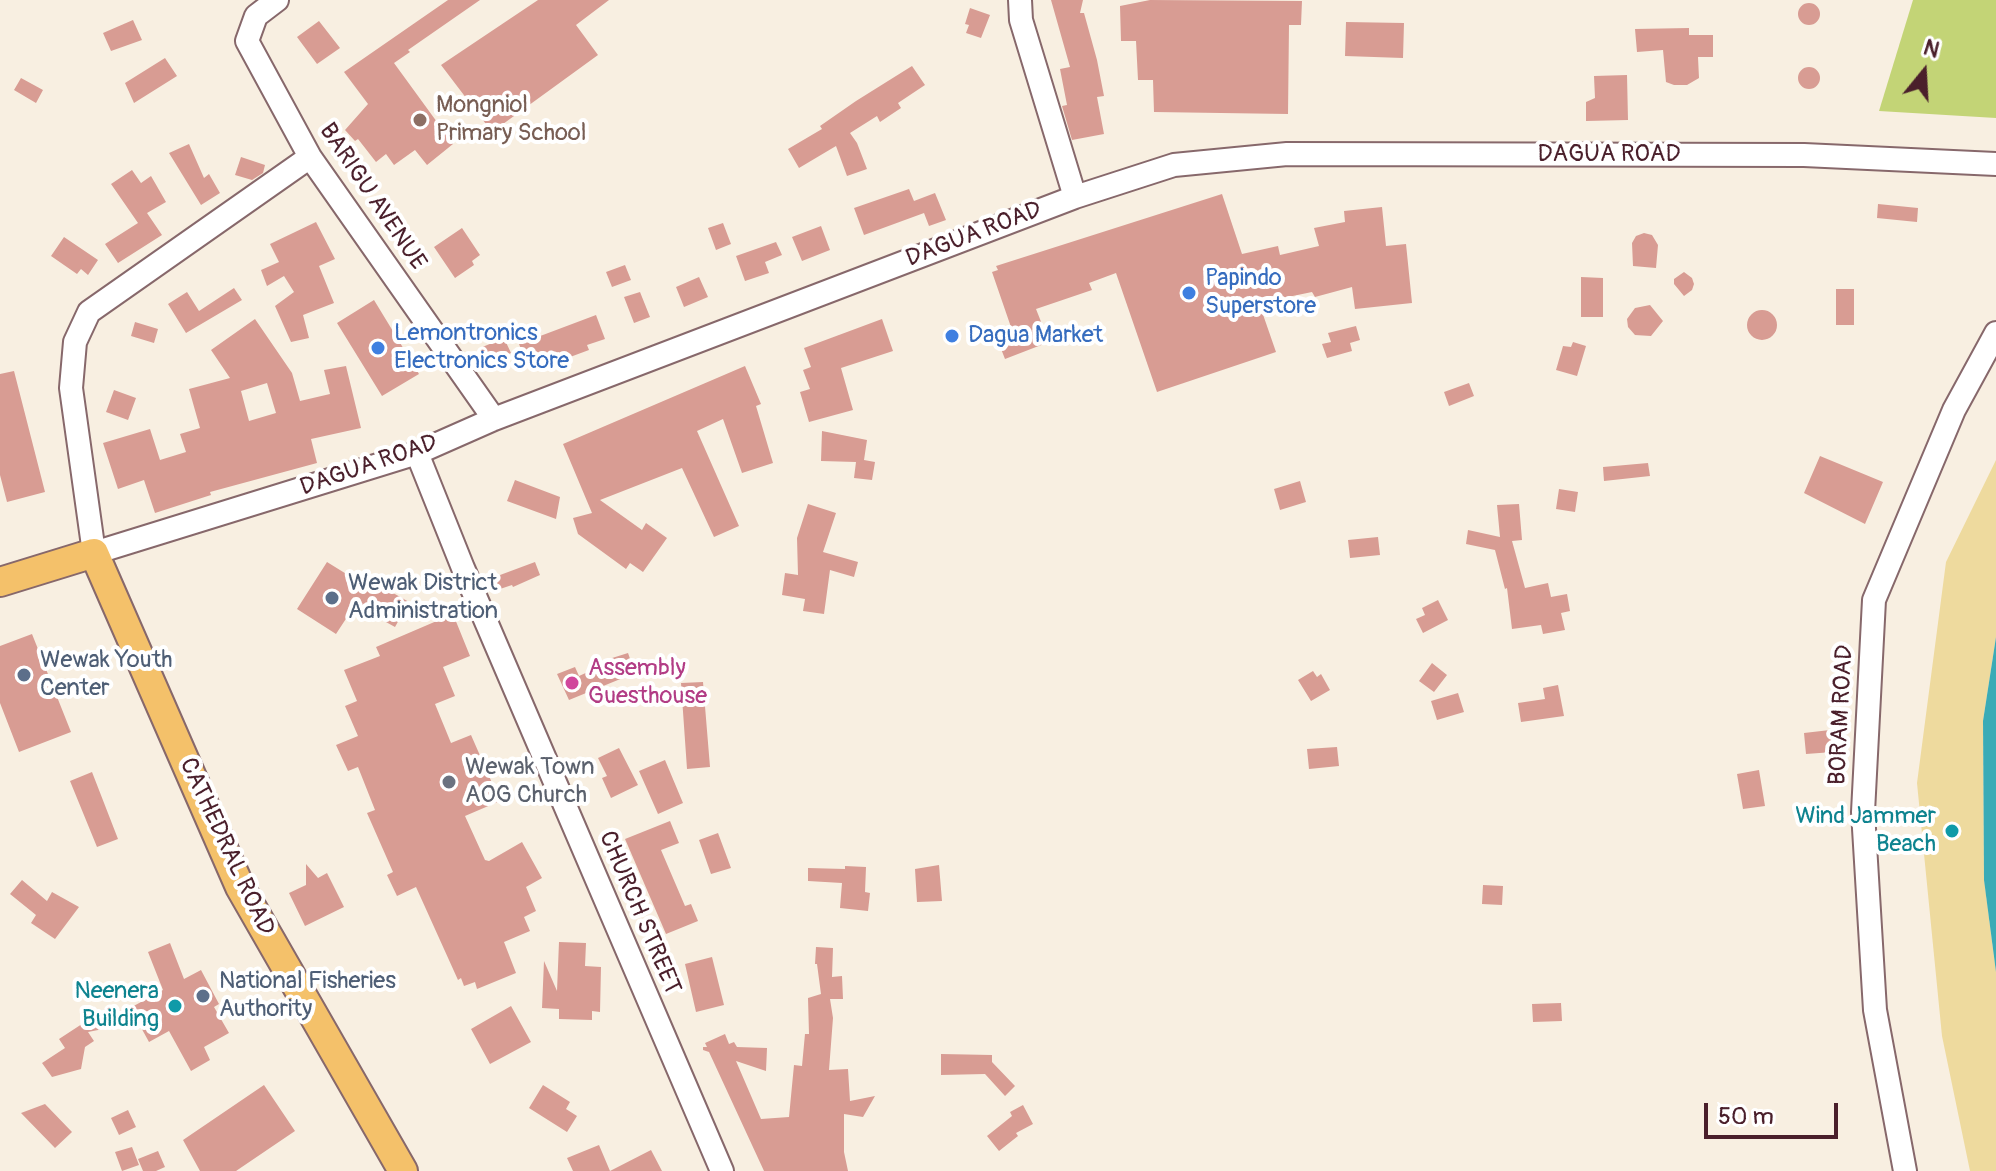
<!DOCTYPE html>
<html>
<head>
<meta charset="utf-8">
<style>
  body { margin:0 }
  #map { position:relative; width:1996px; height:1171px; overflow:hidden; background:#f8efe1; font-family:Pangolin,sans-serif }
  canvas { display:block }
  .north { position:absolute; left:1884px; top:32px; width:80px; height:80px; -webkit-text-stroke:6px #fff; paint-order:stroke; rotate:18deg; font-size:22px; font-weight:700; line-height:32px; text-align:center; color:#4a1f2b }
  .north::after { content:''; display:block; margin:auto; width:28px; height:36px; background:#4a1f2b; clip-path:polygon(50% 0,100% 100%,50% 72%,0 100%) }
  .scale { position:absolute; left:1704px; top:1103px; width:134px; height:36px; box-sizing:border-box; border:4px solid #4a1f2b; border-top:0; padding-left:10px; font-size:24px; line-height:28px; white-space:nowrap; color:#4a1f2b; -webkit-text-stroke:6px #fff; paint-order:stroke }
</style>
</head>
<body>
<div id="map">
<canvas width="1996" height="1171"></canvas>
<div class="north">N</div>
<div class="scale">50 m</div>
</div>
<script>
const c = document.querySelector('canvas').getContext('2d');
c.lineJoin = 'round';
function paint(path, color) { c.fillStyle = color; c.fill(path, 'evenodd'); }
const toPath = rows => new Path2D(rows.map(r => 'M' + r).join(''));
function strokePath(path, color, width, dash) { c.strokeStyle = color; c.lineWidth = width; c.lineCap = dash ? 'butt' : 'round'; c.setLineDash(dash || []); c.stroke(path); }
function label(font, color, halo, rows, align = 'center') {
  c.font = font + ' Pangolin,sans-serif'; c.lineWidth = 8; c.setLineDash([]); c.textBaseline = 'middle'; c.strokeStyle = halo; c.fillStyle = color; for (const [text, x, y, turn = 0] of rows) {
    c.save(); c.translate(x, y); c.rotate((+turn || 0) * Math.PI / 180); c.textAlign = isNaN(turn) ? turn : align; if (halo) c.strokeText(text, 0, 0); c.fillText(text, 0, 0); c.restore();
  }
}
const green = toPath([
  [1913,0,1996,0,1996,118,1879,111]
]);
const sand = toPath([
  [1996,460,1996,637,1983,721,1984,879,1996,972,1996,1171,1970,1171,1942,1036,1917,783,1946,562]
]);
const water = toPath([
  [1996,637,1996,972,1984,880,1983,721]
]);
const building = toPath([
  [448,0,480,0,408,50,410,52,394,63,453,144,427,165,415,150,394,165,386,154,376,162,358,139,355,141,345,130,368,104,344,72],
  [538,0,609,0,576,25,598,55,492,132,441,65],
  [1051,0,1083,0,1080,13,1084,13,1097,60,1104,96,1097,97,1104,134,1072,140,1062,106,1067,105,1060,69,1070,67],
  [1150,0,1302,1,1301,25,1289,25,1288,114,1154,112,1153,80,1138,80,1136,41,1121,41,1120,6],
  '1798 14a11 11 0 1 1 22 0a11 11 0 1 1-22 0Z',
  [970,8,990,15,981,38,966,33,969,25,965,24],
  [133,20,142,40,111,51,103,33],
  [319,21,340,48,317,64,297,37],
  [1346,22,1404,23,1403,58,1345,56],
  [1689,28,1689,35,1713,35,1713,57,1698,57,1699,78,1687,85,1674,85,1666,82,1663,50,1637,52,1635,29],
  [165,58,177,76,134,103,125,83],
  [912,66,925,85,898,103,901,108,880,122,877,116,850,133,857,143,867,169,847,176,836,146,799,168,788,149,822,129,820,126,856,101],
  '1798 78a11 11 0 1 1 22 0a11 11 0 1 1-22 0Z',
  [1627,75,1628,120,1586,121,1586,102,1595,98,1594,76],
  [21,78,43,90,36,103,14,90],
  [189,144,204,178,209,174,220,193,201,205,169,153],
  [241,157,265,165,263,173,252,180,235,175],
  [132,170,141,183,151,176,166,202,147,213,162,235,118,263,105,244,138,223,111,184],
  [909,189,914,201,935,193,946,220,929,226,924,213,864,235,854,208],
  [1222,194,1242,254,1278,246,1280,255,1319,246,1314,228,1345,222,1344,211,1382,207,1386,246,1406,244,1412,303,1355,309,1352,287,1315,297,1312,292,1259,303,1276,352,1157,392,1116,273,1089,283,1092,290,1036,309,1049,342,1005,359,996,336,1012,330,992,272,998,270,996,266],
  [1878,204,1918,208,1917,222,1877,218],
  [316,222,335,259,319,266,334,303,303,315,309,338,291,342,275,306,294,292,284,276,267,286,261,270,279,262,270,244],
  [723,223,731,244,716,250,708,228],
  [821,226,830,250,802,261,792,237],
  [462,228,480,255,472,261,474,265,455,278,434,247],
  [1644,233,1652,235,1658,245,1656,268,1633,266,1632,243,1636,236],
  [64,237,98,260,88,275,81,269,77,274,51,256],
  [776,242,782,255,765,262,769,273,745,281,736,256],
  [625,265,631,280,612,287,606,272],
  [1684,272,1692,278,1694,284,1692,290,1684,296,1674,284,1674,279],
  [699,277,708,297,684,307,676,287],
  [1581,277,1603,278,1603,317,1581,317],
  [234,288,242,300,186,333,168,304,187,292,199,311],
  [1836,289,1854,289,1854,325,1836,325],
  [640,292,650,317,634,323,624,297],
  [374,300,419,374,382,396,337,323],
  [1650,305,1663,321,1651,336,1635,335,1628,327,1627,319,1635,308],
  '1747 325a15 15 0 1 1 30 0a15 15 0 1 1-30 0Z',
  [596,315,605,339,587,345,589,350,562,360,559,352,527,364,519,344],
  [255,319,292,373,300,401,330,394,324,370,346,366,361,428,311,439,317,463,210,492,211,495,155,513,144,480,118,489,103,443,150,429,160,460,186,452,180,434,200,428,189,389,230,378,211,350],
  [267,383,276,413,249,421,241,391],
  [882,319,893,351,841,368,853,410,809,422,800,392,810,389,803,370,811,367,804,348],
  [135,322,158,329,154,343,131,336],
  [1356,326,1360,340,1350,343,1352,351,1327,358,1322,344,1331,342,1328,333],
  [504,338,511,353,486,364,480,348],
  [1573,342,1586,346,1577,376,1556,370,1563,346,1571,347],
  [745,366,761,404,756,406,773,463,742,473,723,419,697,431,739,526,714,537,682,468,600,500,642,530,646,523,667,538,643,572,630,563,626,569,578,534,573,518,592,513,563,444],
  [14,371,45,492,7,502,0,475,0,374],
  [1469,383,1474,396,1449,406,1444,392],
  [114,390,136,398,128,420,106,412],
  [822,431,867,440,864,460,875,462,872,480,854,478,856,462,821,461],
  [1820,456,1883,482,1865,524,1804,493],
  [1648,463,1650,476,1604,481,1603,467],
  [515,480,560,497,556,519,507,501],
  [1300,481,1306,502,1280,510,1274,489],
  [1559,489,1578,492,1575,512,1556,509],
  [808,504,836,513,823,552,858,562,854,577,830,570,824,614,803,611,805,599,782,595,785,573,798,575,797,538],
  [1519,504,1522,540,1512,541,1525,588,1548,583,1551,597,1567,594,1570,611,1561,613,1565,630,1543,634,1541,625,1512,629,1507,588,1505,589,1495,550,1466,544,1468,530,1500,537,1497,505],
  [1378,537,1380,555,1350,558,1348,540],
  [327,562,369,588,372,581,409,602,395,627,355,605,336,634,297,609],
  [535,562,540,575,513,587,512,585,497,590,492,578],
  [1438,600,1448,620,1423,633,1416,619,1425,615,1422,608],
  [453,614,470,656,443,667,455,696,435,704,451,743,471,735,500,801,465,816,485,860,489,861,522,842,542,878,526,887,536,911,524,917,530,931,504,942,516,973,477,989,475,982,464,986,461,978,458,980,416,887,397,896,387,875,393,872,367,813,375,810,358,767,348,771,336,745,358,736,345,706,357,701,344,670,380,656,376,647],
  [32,634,71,732,19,752,0,703,0,646],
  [628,653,635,673,569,700,557,674,575,667,579,676,610,662,609,659],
  [1432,663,1447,675,1434,692,1419,681],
  [1313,671,1317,677,1321,674,1330,690,1311,701,1298,680],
  [703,682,710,767,687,769,681,683],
  [1558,685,1564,716,1521,722,1518,703,1545,699,1543,688],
  [1458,693,1464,712,1437,720,1431,701],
  [1830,730,1833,752,1806,754,1804,733],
  [1337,747,1339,766,1309,769,1307,749],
  [619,748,638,785,611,798,602,778,607,776,598,758],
  [665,760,683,803,658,814,639,771],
  [1759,770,1765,806,1743,809,1737,774],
  [92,772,118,839,97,847,70,781],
  [670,821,679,843,661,850,685,906,691,904,698,921,666,934,625,839],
  [718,833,731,868,711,874,699,840],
  [306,864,318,878,327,873,344,907,305,926,289,893,306,885],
  [939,865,942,901,917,902,915,869],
  [845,866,866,867,865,892,870,893,868,911,840,908,842,883,808,881,808,868,845,869],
  [22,880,47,901,52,892,79,907,55,939,31,923,36,915,10,894],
  [1483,885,1503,886,1502,905,1482,904],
  [559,942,586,943,585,966,601,967,600,1012,592,1011,592,1020,559,1019,559,1009,542,1008,544,961,557,991],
  [170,943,184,979,201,970,219,1004,214,1007,229,1033,204,1047,210,1060,191,1071,169,1031,149,1042,138,1022,88,1032,94,1041,85,1047,81,1069,52,1077,42,1063,65,1048,59,1039,111,1005,113,1012,130,1008,163,990,148,952],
  [816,947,833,948,832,977,842,976,843,999,830,999,833,1018,829,1070,848,1069,850,1101,875,1096,863,1117,844,1114,844,1152,848,1171,764,1171,709,1052,703,1050,703,1047,707,1047,705,1043,725,1034,729,1044,734,1042,737,1047,767,1048,766,1071,736,1061,761,1119,789,1117,794,1065,802,1066,805,1034,809,1034,808,998,821,994,817,964,815,964],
  [712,957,724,1005,696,1012,685,964],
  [1561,1003,1562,1021,1533,1022,1532,1004],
  [511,1006,531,1042,490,1064,471,1029],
  [941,1054,992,1055,992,1062,1015,1086,1005,1096,985,1074,941,1075],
  [264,1085,295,1131,236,1171,200,1171,183,1140],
  [543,1085,570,1102,566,1109,577,1116,567,1132,529,1108],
  [45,1104,72,1132,55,1148,21,1113],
  [1023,1105,1033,1124,1016,1133,1018,1136,999,1151,987,1136,1012,1116,1010,1112],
  [128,1110,136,1127,119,1135,111,1118],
  [599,1145,610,1171,651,1150,662,1171,573,1171,567,1158],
  [132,1147,139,1165,122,1171,115,1152],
  [158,1151,165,1167,156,1171,143,1171,138,1159]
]);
const minor = toPath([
  [277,0,256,16,247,41,310,157,494,419],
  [1020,0,1021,20,1075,197],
  [310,157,89,312,75,342,71,388,94,553,417,453,494,419,1075,197,1174,165,1287,154,1804,155,1996,164],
  [417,453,463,568,722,1171],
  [1905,1171,1875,1010,1863,812,1874,600,1954,410,1996,333]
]);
const major = toPath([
  [0,582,94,553,240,887,403,1171]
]);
const markers = [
  [420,120,8,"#8d6e63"],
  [1189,293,8,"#3f7fe0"],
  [952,336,8,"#3f7fe0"],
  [378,348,8,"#3f7fe0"],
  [332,598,8,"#5c6f8a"],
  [24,675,8,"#5c6f8a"],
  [572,683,8,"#d1479c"],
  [449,782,8,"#6b7280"],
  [1952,831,8,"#0f9aa8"],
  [203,996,8,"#5c6f8a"],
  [175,1006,8,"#0f9aa8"]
];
const educationNames = [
  ["Mongniol",436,106],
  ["Primary School",436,134]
];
const streetNames = [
  ["DAGUA ROAD",1609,155],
  ["BARIGU AVENUE",372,197,56],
  ["DAGUA ROAD",974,235,-21],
  ["DAGUA ROAD",369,466,-19],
  ["BORAM ROAD",1842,715,-87],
  ["CATHEDRAL ROAD",226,847,65],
  ["CHURCH STREET",639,913,67]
];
const shopNames = [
  ["Papindo",1205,279],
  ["Superstore",1205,307],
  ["Lemontronics",394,334],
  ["Electronics Store",394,362],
  ["Dagua Market",968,336]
];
const serviceNames = [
  ["Wewak District",348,584],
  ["Administration",348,612],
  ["Wewak Youth",40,661],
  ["Center",40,689],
  ["National Fisheries",219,982],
  ["Authority",219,1010]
];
const hotelNames = [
  ["Assembly",588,669],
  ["Guesthouse",588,697]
];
const worshipNames = [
  ["Wewak Town",465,768],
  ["AOG Church",465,796]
];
const cultureNames = [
  ["Wind Jammer",1936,817],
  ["Beach",1936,845],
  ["Neenera",159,992],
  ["Building",159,1020]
];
paint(green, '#c3d476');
paint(sand, '#eeda9e');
paint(water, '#3aabb6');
paint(building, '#d89c93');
strokePath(minor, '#87686b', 26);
strokePath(major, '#87686b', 32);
strokePath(minor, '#fff', 22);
strokePath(major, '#f4c16a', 28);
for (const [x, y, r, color] of markers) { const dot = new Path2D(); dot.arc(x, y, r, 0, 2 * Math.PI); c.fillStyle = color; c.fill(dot); strokePath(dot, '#fff', 3); }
label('24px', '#785e54', '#fff', educationNames, 'left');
label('24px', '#4a1f2b', '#fff', streetNames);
label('24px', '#366cbe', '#fff', shopNames, 'left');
label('24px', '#4e5e75', '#fff', serviceNames, 'left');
label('24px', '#b23c85', '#fff', hotelNames, 'left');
label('24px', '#5b616d', '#fff', worshipNames, 'left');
label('24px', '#0d838f', '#fff', cultureNames, 'right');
</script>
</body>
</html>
